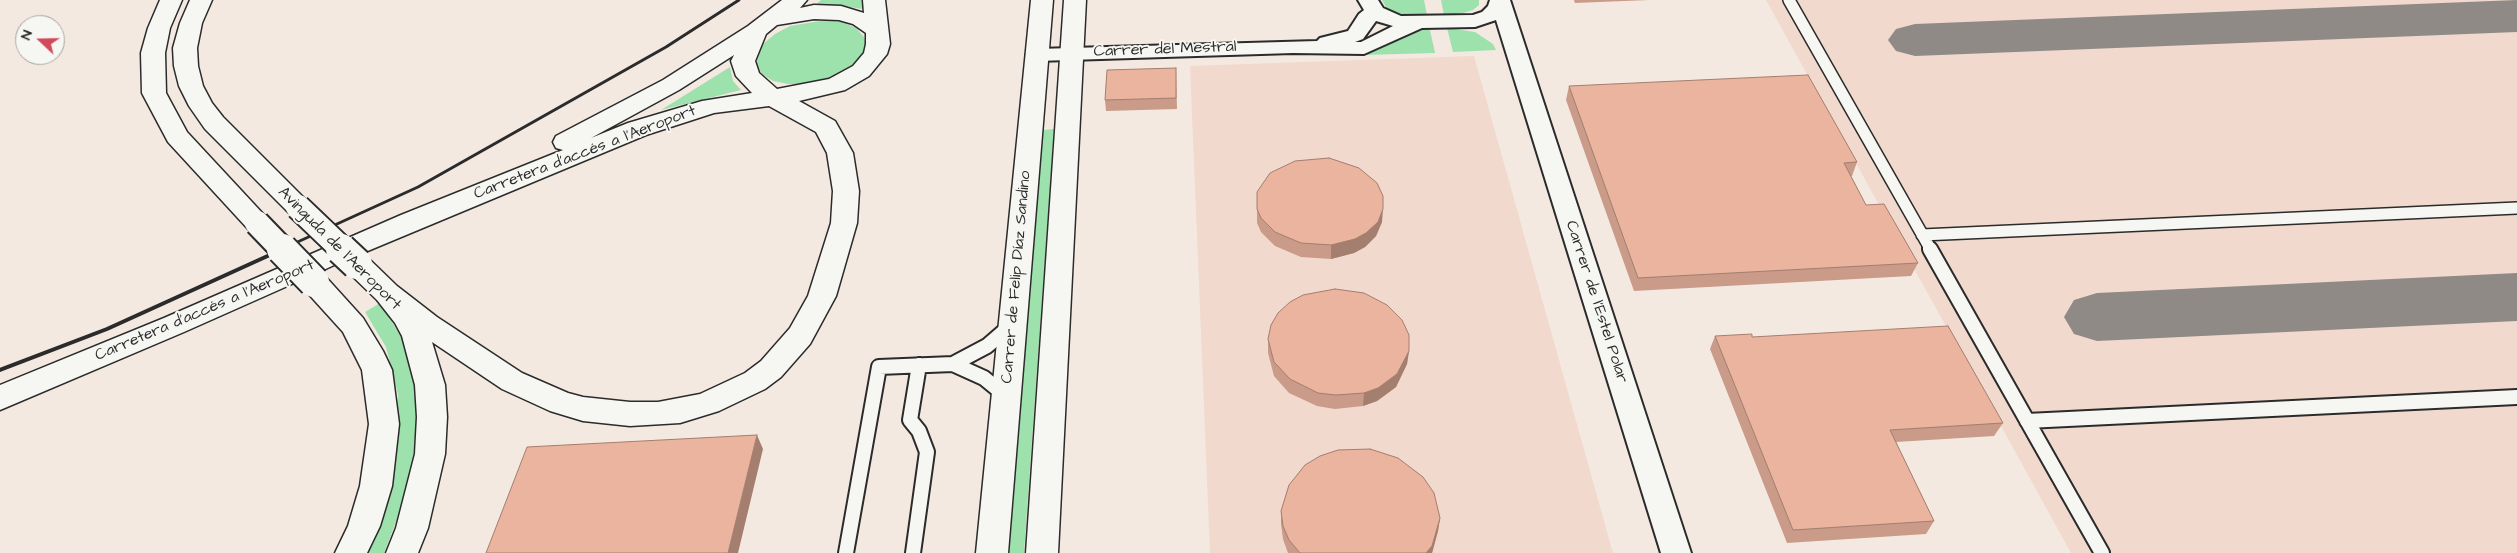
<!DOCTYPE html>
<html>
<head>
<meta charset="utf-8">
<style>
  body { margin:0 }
  #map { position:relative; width:2517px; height:553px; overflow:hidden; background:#f4e9e1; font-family:"Architects Daughter",sans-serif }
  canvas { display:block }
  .north { position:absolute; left:15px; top:15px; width:50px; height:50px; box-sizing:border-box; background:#f6f6f2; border:1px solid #a5a5a2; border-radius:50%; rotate:291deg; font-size:14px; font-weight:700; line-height:20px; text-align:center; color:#2b2b2b }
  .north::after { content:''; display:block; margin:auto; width:18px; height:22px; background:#d1495b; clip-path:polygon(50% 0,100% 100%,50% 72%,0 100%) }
</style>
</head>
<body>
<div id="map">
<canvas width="2517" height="553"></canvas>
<div class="north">N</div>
</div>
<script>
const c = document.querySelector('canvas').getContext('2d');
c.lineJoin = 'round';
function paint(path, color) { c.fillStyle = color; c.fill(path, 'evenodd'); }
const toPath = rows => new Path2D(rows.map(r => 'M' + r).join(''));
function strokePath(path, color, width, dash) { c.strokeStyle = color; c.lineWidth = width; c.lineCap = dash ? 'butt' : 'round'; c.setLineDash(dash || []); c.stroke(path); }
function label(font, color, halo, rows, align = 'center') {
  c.font = font + ' "Architects Daughter",sans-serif'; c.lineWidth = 4; c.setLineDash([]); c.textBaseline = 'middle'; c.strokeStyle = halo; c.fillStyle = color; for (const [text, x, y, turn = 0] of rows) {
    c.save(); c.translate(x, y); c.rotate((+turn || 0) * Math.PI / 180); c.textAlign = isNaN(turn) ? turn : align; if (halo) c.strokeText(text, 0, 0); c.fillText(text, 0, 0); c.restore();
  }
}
const built = toPath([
  [1766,0,2517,0,2517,553,2071,553],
  [1474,56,1613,553,1210,553,1190,66]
]);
const green = toPath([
  [821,0,863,0,862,9,844,6,813,7],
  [1382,0,1424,0,1427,15,1399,14,1387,9],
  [1441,0,1479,0,1479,5,1473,10,1463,13,1444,15],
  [826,20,843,22,856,28,864,37,866,47,862,58,853,68,823,82,805,85,788,84,773,81,762,74,757,65,757,55,763,44,775,34,790,26],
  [1447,28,1475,32,1493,44,1496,50,1453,52],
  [1415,30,1430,30,1435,53,1364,55],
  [730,67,733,81,741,90,661,110],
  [1054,129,1024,553,1009,553,1043,130],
  [380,303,403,340,418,391,412,480,384,553,364,553,393,480,398,395,386,347,365,312]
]);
const taxiway = toPath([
  [2517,0,2517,32,1915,56,1896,51,1888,40,1896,29,1915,24,2517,0],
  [2517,273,2517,321,2097,341,2074,334,2064,317,2074,300,2097,293,2517,273]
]);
const laneFar1 = toPath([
  [1789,0,1931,250],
  [1922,235,2517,208]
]);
const lane = toPath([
  [1930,249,2102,553],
  [953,364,984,378,1006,396],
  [2027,421,2517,397],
  [846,553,879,367,953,364,987,346,1009,327],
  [913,553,927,452,919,431,910,420,919,365]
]);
const street = toPath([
  [1358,0,1378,0,1383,8,1401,16,1473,15,1482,12,1488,6,1490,0,1510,0,1691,553,1661,553,1496,20,1475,27,1422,28,1364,54,1293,53,1037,61,1030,60,1026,55,1030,50,1037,49,1317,41,1320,38,1348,31,1359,14,1364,10,1358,0],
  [1376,21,1393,26,1361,42,1355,42,1363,39,1376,21]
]);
const secondary = toPath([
  [160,0,182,0,170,28,165,53,166,93,187,132,266,217,270,223,266,229,257,232,248,229,168,142,142,93,141,53,148,28,160,0],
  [190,0,212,0,202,23,197,48,198,66,203,86,212,103,223,117,307,201,311,207,307,213,298,216,289,213,205,129,189,106,179,86,174,66,173,48,180,23,190,0],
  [782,0,807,0,800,8,814,5,841,6,864,13,863,0,885,0,890,44,887,54,869,76,845,90,799,101,835,121,853,153,859,191,857,223,836,296,810,344,781,377,765,389,719,411,680,423,630,426,583,421,550,411,502,389,432,342,445,385,447,417,445,454,428,528,418,553,386,553,396,528,415,454,417,417,415,385,402,336,395,323,377,300,347,271,343,264,345,260,317,273,324,275,363,318,383,351,392,370,399,424,392,486,380,526,367,553,335,553,348,526,360,486,369,424,362,370,343,332,304,289,301,280,184,332,0,410,0,385,164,318,401,215,563,150,556,148,553,142,556,136,663,80,748,26,782,0],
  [814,19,839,20,853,24,866,33,866,44,864,53,853,66,829,79,777,89,759,73,755,61,766,34,777,25,814,19],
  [734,55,731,61,736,76,752,93,702,101,628,123,591,138,679,90,734,55],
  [769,106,816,132,827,153,833,191,831,223,808,296,790,328,761,361,745,373,700,394,658,402,630,402,583,397,568,393,522,373,437,317,397,286,367,257,358,255,646,135,714,113,769,106],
  [1031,0,1053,0,1008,553,976,553,1031,0],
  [1064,0,1086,0,1058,553,1026,553,1064,0]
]);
const railFar1 = toPath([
  [280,250,418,187,666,47,739,0]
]);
const rail = toPath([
  [0,370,107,329,283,249]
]);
const secondaryBridgeFar1 = toPath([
  [298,207,343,250],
  [257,223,283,250]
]);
const secondaryBridge = toPath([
  [282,249,314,282],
  [341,249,357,264]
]);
const wall = toPath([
  [1574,0,1649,0,1575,3],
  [1176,68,1177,109,1106,111,1105,100],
  [1569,86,1857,162,1852,176,1851,176,1866,205,1918,263,1911,276,1634,291,1566,100],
  [1257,192,1382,222,1376,236,1365,247,1354,253,1331,259,1301,257,1275,246,1261,232,1257,223],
  [1715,336,1752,337,2003,423,1994,436,1896,442,1934,521,1926,534,1787,543,1710,349],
  [1268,339,1409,351,1407,364,1396,387,1377,401,1363,406,1335,409,1317,406,1289,393,1274,376,1268,353],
  [1281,511,1440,518,1438,531,1432,553,1288,553,1283,539,1281,524]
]);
const shadedWall = toPath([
  [1383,209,1382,222,1376,236,1365,247,1354,253,1331,259,1331,245],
  [1409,351,1407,364,1396,387,1377,401,1363,406,1364,393],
  [757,435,763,449,738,553,728,553],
  [1440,518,1438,531,1432,553,1426,553]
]);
const building = toPath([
  [1176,68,1176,98,1105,100,1107,70,1176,68],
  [1808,75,1857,162,1844,163,1866,205,1884,204,1918,263,1638,278,1569,86,1808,75],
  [1329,158,1359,168,1377,183,1383,196,1383,209,1378,222,1366,233,1355,239,1331,245,1301,243,1275,232,1261,218,1257,209,1257,192,1270,173,1295,161,1329,158],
  [1335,289,1364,293,1387,305,1402,320,1409,335,1409,351,1397,374,1378,388,1364,393,1336,395,1318,393,1290,379,1274,362,1268,339,1271,325,1278,313,1290,302,1303,295,1335,289],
  [1948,326,2003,423,1890,430,1934,521,1793,530,1715,336,1752,334,1752,337,1948,326],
  [757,435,728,553,486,553,527,447,757,435],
  [1370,449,1398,458,1423,477,1434,493,1440,518,1432,546,1426,553,1300,553,1289,540,1283,526,1281,511,1289,485,1305,465,1320,456,1338,450,1370,449]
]);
const streetNames = [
  ["Carrer del Mestral",1165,50,-2],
  ["Carretera d'accés a l'Aeroport",585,153,-21],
  ["Avinguda de l'Aeroport",339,249,45],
  ["Carrer de Felip Díaz Sandino",1017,277,-85],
  ["Carrer de l'Estel Polar",1596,302,72],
  ["Carretera d'accés a l'Aeroport",205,311,-23]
];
paint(built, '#f1d9cd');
paint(green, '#9de1ad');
paint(taxiway, '#908a86');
strokePath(laneFar1, '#2b2b2b', 14);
strokePath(lane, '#2b2b2b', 18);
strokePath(street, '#2b2b2b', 4);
strokePath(secondary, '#2b2b2b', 3);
strokePath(laneFar1, '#f6f6f2', 11);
strokePath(lane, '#f6f6f2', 14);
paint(street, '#f6f6f2');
paint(secondary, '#f6f6f2');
strokePath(railFar1, '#2b2b2b', 3);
strokePath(rail, '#2b2b2b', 4);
strokePath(secondaryBridgeFar1, '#2b2b2b', 28, []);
strokePath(secondaryBridge, '#2b2b2b', 34, []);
strokePath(secondaryBridgeFar1, '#f6f6f2', 24);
strokePath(secondaryBridge, '#f6f6f2', 30);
paint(wall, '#c99b88');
paint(shadedWall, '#a47e6f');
paint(building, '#eab49e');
strokePath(building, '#a47e6f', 1);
label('16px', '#2b2b2b', '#f6f6f2', streetNames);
</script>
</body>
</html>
